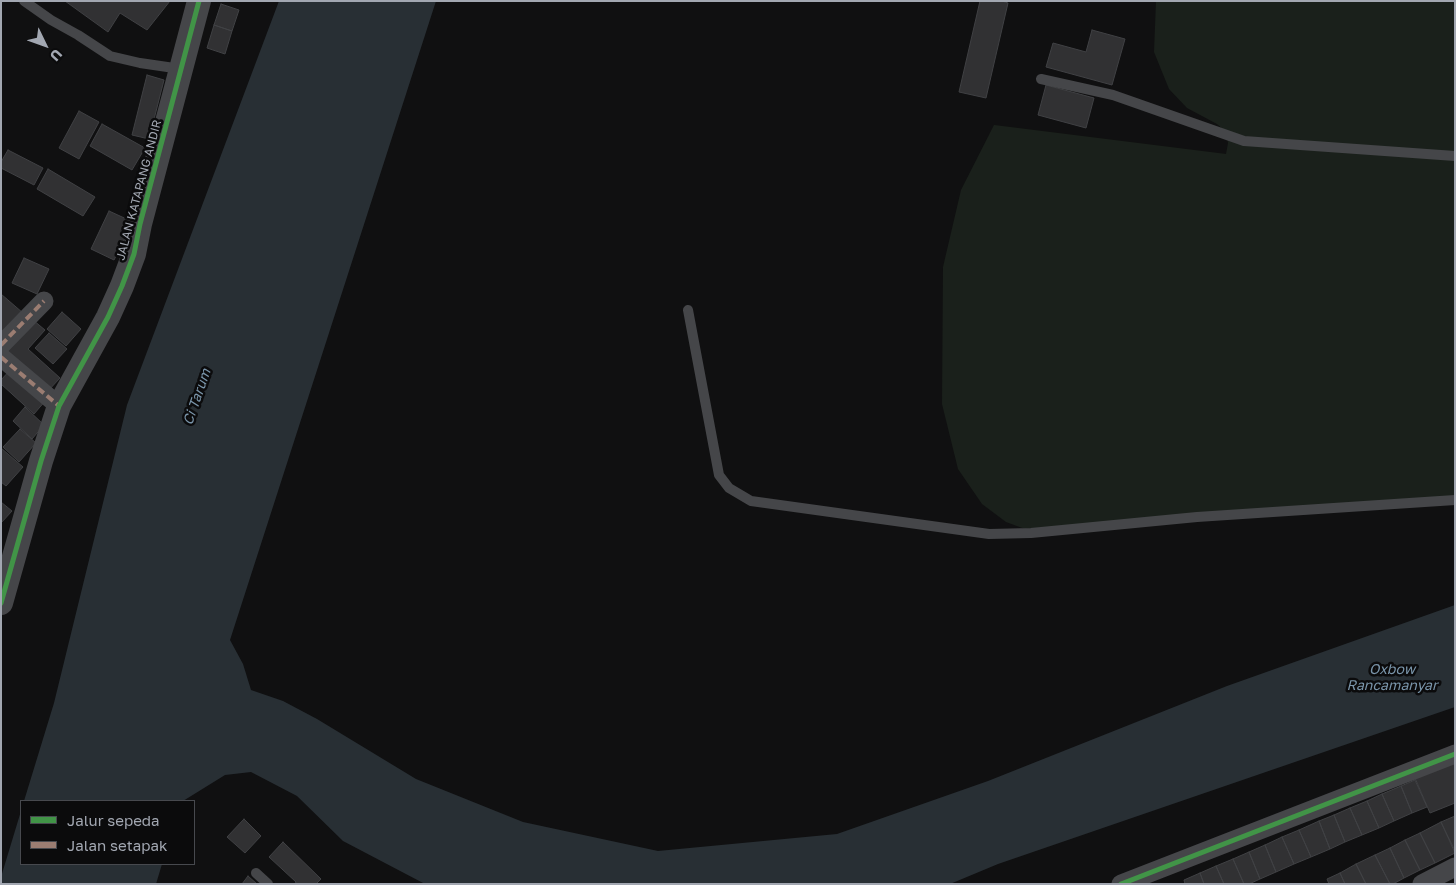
<!DOCTYPE html>
<html>
<head>
<meta charset="utf-8">
<style>
  body { margin:0 }
  #map { position:relative; width:1456px; height:885px; overflow:hidden; background:#101011; font-family:"Golos Text",sans-serif }
  canvas { display:block }
  .frame { position:absolute; inset:0; border:2px solid #a2a7b1; pointer-events:none }
  .legend { position:absolute; left:20px; top:800px; width:175px; height:65px; box-sizing:border-box; background:#0b0b0c; border:1px solid #47494e; margin:0; padding:6px 9px; list-style:none; font-size:15px; color:#a2a7b1 }
  .legend li { display:flex; align-items:center; gap:10px; height:25px }
  .legend b { width:25px; border:1px solid #47494e }
  .north { position:absolute; left:20px; top:20px; width:50px; height:50px; -webkit-text-stroke:4px #0b0b0c; paint-order:stroke; rotate:132deg; font-size:14px; font-weight:700; line-height:20px; text-align:center; color:#a2a7b1 }
  .north::after { content:''; display:block; margin:auto; width:18px; height:22px; background:#a2a7b1; clip-path:polygon(50% 0,100% 100%,50% 72%,0 100%) }
</style>
</head>
<body>
<div id="map">
<canvas width="1456" height="885"></canvas>
<div class="frame"></div>
<ul class="legend">
<li><b style="height:6px;background:#419447"></b>Jalur sepeda</li>
<li><b style="height:6px;background:#9b7d72"></b>Jalan setapak</li>
</ul>
<div class="north">U</div>
</div>
<script>
const c = document.querySelector('canvas').getContext('2d');
c.lineJoin = 'round';
function paint(path, color) { c.fillStyle = color; c.fill(path, 'evenodd'); }
const toPath = rows => new Path2D(rows.map(r => 'M' + r).join(''));
function strokePath(path, color, width, dash) { c.strokeStyle = color; c.lineWidth = width; c.lineCap = dash ? 'butt' : 'round'; c.setLineDash(dash || []); c.stroke(path); }
function label(font, color, halo, rows, align = 'center') {
  c.font = font + ' "Golos Text",sans-serif'; c.lineWidth = 5; c.setLineDash([]); c.textBaseline = 'middle'; c.strokeStyle = halo; c.fillStyle = color; for (const [text, x, y, turn = 0] of rows) {
    c.save(); c.translate(x, y); c.rotate((+turn || 0) * Math.PI / 180); c.textAlign = isNaN(turn) ? turn : align; if (halo) c.strokeText(text, 0, 0); c.fillText(text, 0, 0); c.restore();
  }
}
const green = toPath([
  [1156,1,1455,1,1455,497,1025,529,1006,522,982,504,958,469,942,404,943,267,961,190,994,125,1226,154,1228,143,1226,132,1217,124,1187,108,1169,89,1154,52]
]);
const water = toPath([
  [279,1,436,1,230,640,243,664,251,690,283,701,317,719,416,779,523,822,658,851,837,834,988,781,1227,686,1455,605,1455,707,998,864,950,884,425,884,343,841,297,796,251,772,225,775,183,801,24,801,54,703,127,405],
  [21,811,21,864,162,864,156,884,1,884,1,877]
]);
const building = toPath([
  [65,1,170,1,147,30,120,13,108,32,65,1],
  [980,1,1002,1,1008,3,986,98,959,92,980,1],
  [221,4,239,10,232,31,214,25,221,4],
  [214,25,232,31,225,54,207,48,214,25],
  [1092,30,1125,39,1112,85,1046,67,1053,43,1086,52,1092,30],
  [147,75,164,80,149,139,132,135,147,75],
  [1046,85,1094,98,1086,128,1038,115,1046,85],
  [79,111,99,122,79,159,59,148,79,111],
  [102,124,145,148,132,170,90,146,102,124],
  [8,150,43,168,34,185,1,168,1,162,8,150],
  [48,169,95,197,83,216,37,189,48,169],
  [109,211,133,222,114,260,91,249,109,211],
  [24,258,49,269,37,294,12,283,24,258],
  [1,294,23,313,1,337,1,294],
  [62,312,81,329,66,346,47,329,62,312],
  [33,320,45,330,28,349,60,378,47,392,3,352,33,320],
  [49,333,67,349,53,364,35,348,49,333],
  [12,368,46,400,34,414,1,384,1,380,12,368],
  [25,407,44,425,32,439,13,421,25,407],
  [20,429,36,443,19,462,3,447,20,429],
  [1,448,23,467,6,486,1,482,1,448],
  [1,502,12,511,1,523,1,502],
  [1453,762,1455,766,1455,803,1430,813,1415,778,1453,762],
  [1415,780,1427,807,1412,813,1401,786,1415,780],
  [1401,786,1412,813,1394,821,1382,794,1401,786],
  [1382,794,1394,821,1379,828,1367,801,1382,794],
  [1367,801,1379,828,1362,835,1350,808,1367,801],
  [1350,808,1362,835,1345,842,1334,815,1350,808],
  [1334,815,1345,842,1330,849,1319,821,1334,815],
  [1455,816,1455,851,1441,822,1455,816],
  [244,819,261,836,245,853,227,837,244,819],
  [1319,821,1330,849,1311,857,1299,830,1319,821],
  [1441,822,1455,853,1435,863,1420,833,1441,822],
  [1299,830,1311,857,1294,864,1282,837,1299,830],
  [1420,833,1435,863,1420,870,1405,840,1420,833],
  [1282,837,1294,864,1276,872,1265,845,1282,837],
  [1405,840,1420,870,1404,878,1390,848,1405,840],
  [283,842,321,879,316,884,295,884,296,882,269,857,283,842],
  [1265,845,1276,872,1260,879,1249,852,1265,845],
  [1390,848,1404,878,1393,884,1390,884,1375,855,1390,848],
  [1249,852,1260,879,1249,884,1244,884,1233,859,1249,852],
  [1375,855,1390,884,1366,884,1356,864,1375,855],
  [1233,859,1244,884,1224,884,1216,866,1233,859],
  [1356,864,1366,884,1345,884,1340,873,1356,864],
  [1216,866,1224,884,1204,884,1200,873,1216,866],
  [1200,873,1204,884,1185,884,1184,880,1200,873],
  [1340,873,1345,884,1329,884,1327,879,1340,873],
  [248,876,257,884,242,884,248,876]
]);
const service = toPath([
  [24,1,51,20,78,35,110,56,140,63,181,69],
  [1041,79,1113,95,1244,141,1455,156],
  [688,310,719,475,729,488,751,501,989,534,1031,533,1197,517,1455,500],
  [256,873,268,884]
]);
const minor = toPath([
  [1,345,44,301],
  [1,357,59,406],
  [1121,884,1455,754],
  [1422,884,1455,867]
]);
const tertiary = toPath([
  [1,603,41,461,59,406,108,317,122,286,134,254,140,224,199,1]
]);
const quiet = toPath([
  [1,345,44,301],
  [1,357,59,406]
]);
const cycleway = toPath([
  [1,603,41,461,59,406,108,317,122,286,134,254,140,224,199,1],
  [1121,884,1455,754]
]);
const streetNames = [
  ["JALAN KATAPANG ANDIR",139,190,-75]
];
const waterNames = [
  ["Ci Tarum",197,397,-71],
  ["Oxbow",1392,670],
  ["Rancamanyar",1392,686]
];
paint(green, '#1a201b');
paint(water, '#282f34');
paint(building, '#313133');
strokePath(building, '#404144', 1);
strokePath(service, '#454649', 10);
strokePath(minor, '#454649', 19);
strokePath(tertiary, '#454649', 24);
strokePath(quiet, '#9b7d72', 4, [8, 4]);
strokePath(cycleway, '#419447', 5);
label('12px', '#a2a7b1', '#0b0b0c', streetNames);
label('italic 14px', '#7a95aa', '#0b0b0c', waterNames);
</script>
</body>
</html>
